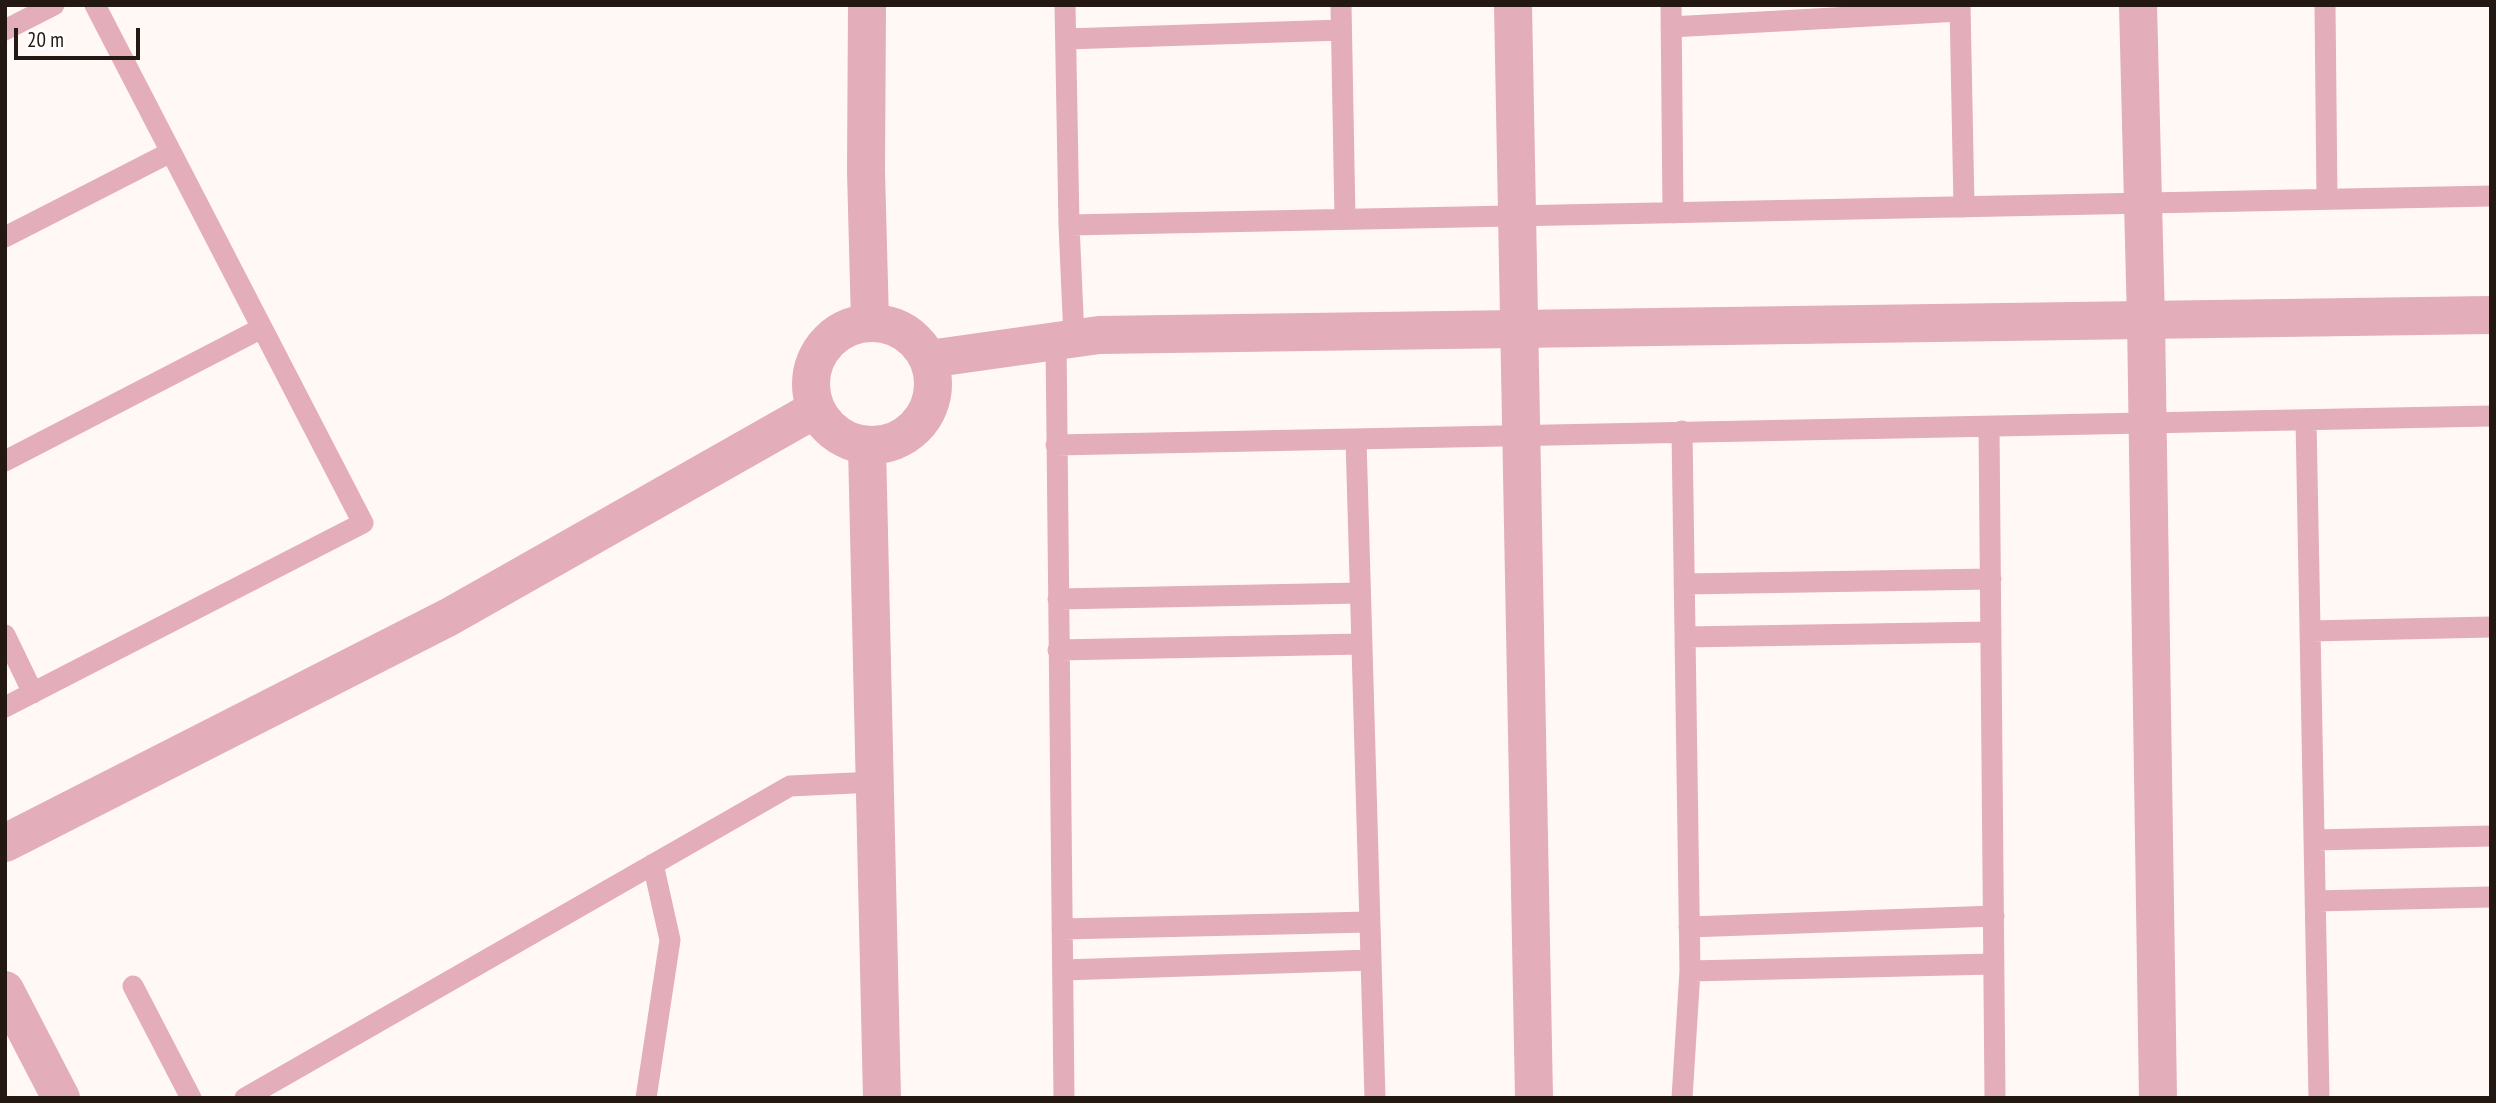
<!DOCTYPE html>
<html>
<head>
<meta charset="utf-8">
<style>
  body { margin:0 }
  #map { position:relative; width:2496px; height:1103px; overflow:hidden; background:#fff8f5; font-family:"PT Sans Narrow",sans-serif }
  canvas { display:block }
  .frame { position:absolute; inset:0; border:7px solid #231812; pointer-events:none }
  .scale { position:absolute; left:14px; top:28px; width:126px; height:32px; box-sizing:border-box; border:4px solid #231812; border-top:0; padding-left:9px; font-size:21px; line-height:24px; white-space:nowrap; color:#231812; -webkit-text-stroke:5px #fff; paint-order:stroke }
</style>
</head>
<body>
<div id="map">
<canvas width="2496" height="1103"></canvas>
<div class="frame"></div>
<div class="scale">20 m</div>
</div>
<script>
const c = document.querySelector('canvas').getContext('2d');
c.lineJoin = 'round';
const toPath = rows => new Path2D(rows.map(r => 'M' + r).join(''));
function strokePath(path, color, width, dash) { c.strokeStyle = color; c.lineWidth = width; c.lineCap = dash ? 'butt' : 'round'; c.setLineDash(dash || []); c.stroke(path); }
const service = toPath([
  [1065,5,1069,225,1074,338],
  [1341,5,1345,219],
  [1671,5,1673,213],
  [1960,5,1964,207],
  [2325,5,2327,199],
  [1671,27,1960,11],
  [5,30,54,5],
  [1066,39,1341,30],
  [1069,225,2491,196],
  [5,237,171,152],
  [1056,341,1064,1098],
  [2306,420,2319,1098],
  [1989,427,1995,1098],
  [1682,431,1690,971,1682,1098],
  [1356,439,1375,1098],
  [1056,445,2491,416],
  [5,461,262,328],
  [1684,584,1991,579],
  [1058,599,1360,593],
  [2310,631,2491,627],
  [5,635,33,693],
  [1685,637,1991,632],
  [1058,650,1362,644],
  [5,707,363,523,95,5],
  [2314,840,2491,836],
  [2315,901,2491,897],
  [1689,927,1994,916],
  [1062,929,1370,922],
  [1063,970,1371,960],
  [1690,971,1994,964],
  [133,986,191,1098],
  [245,1098,790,786,875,782],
  [646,1098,670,940,653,864]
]);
const minor = toPath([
  [1513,5,1534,1098],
  [2138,5,2146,320,2158,1098],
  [5,990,61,1098]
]);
const tertiary = toPath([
  [867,5,866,171,870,322],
  '811 384a61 61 0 1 1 122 0a61 61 0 1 1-122 0Z',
  [929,359,1099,335,2491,315],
  [867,446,882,1098],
  [5,843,449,617,816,409]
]);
strokePath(service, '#e3adb9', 21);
strokePath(minor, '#e3adb9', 38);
strokePath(tertiary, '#e3adb9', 38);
</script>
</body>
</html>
